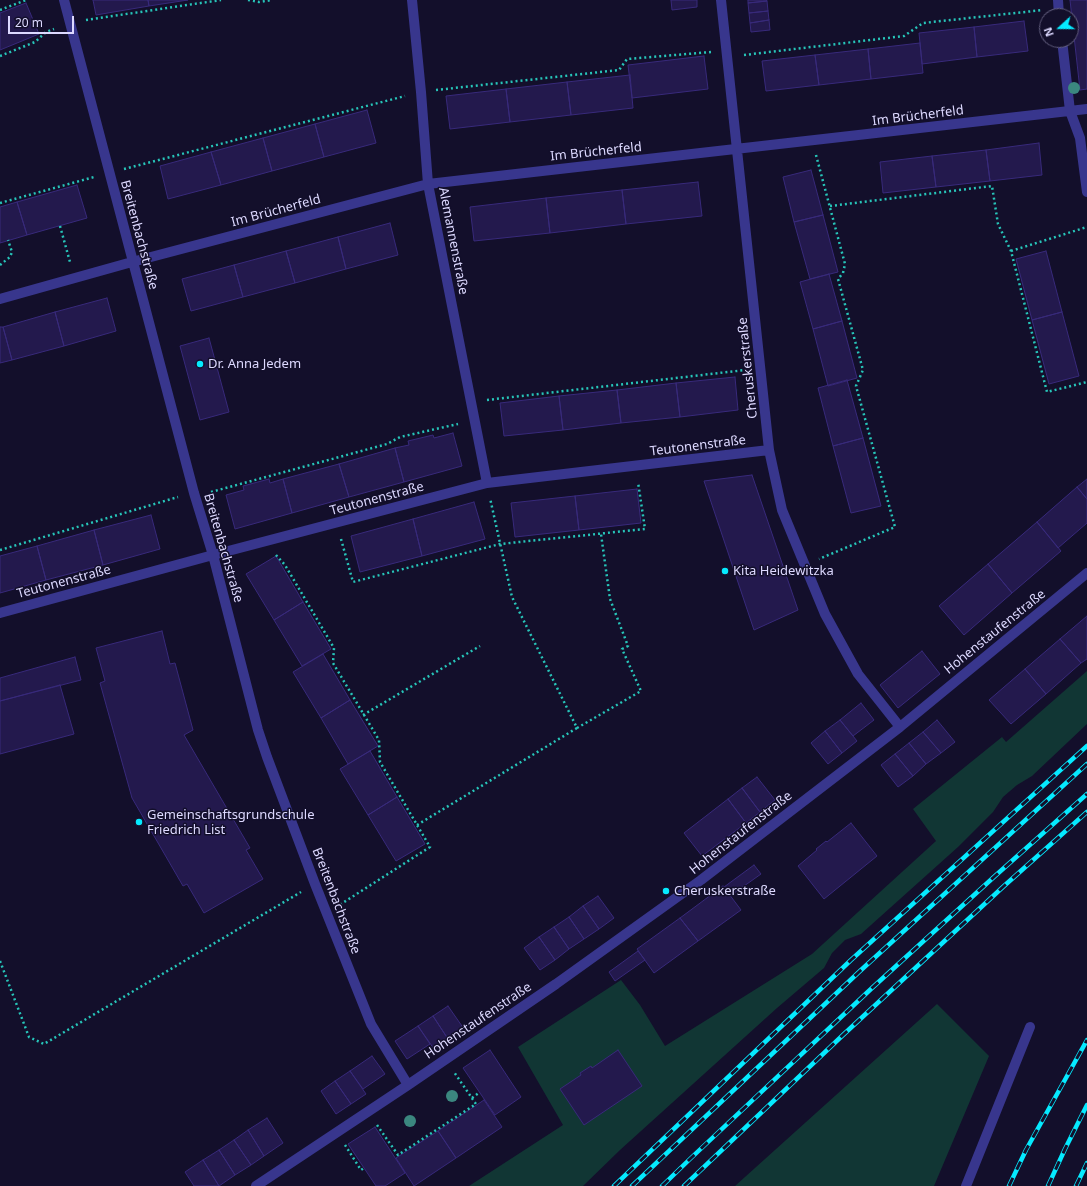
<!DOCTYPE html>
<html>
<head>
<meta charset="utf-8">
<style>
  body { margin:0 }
  #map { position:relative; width:1087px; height:1186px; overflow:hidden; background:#130f2b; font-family:"Noto Sans",sans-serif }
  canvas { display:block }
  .north { position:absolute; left:1039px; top:8px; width:40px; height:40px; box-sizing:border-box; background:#130f2b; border:1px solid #646080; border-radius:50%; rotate:249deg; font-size:11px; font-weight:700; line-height:16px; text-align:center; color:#ddd9ff }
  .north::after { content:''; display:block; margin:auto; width:14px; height:18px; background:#05eaff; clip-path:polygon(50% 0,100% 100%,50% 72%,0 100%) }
  .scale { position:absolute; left:8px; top:16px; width:66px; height:18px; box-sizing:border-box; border:2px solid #ddd9ff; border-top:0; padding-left:5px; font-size:12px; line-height:14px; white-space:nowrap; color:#ddd9ff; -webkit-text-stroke:3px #130f2b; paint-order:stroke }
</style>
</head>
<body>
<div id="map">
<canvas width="1087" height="1186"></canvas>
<div class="north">N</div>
<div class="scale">20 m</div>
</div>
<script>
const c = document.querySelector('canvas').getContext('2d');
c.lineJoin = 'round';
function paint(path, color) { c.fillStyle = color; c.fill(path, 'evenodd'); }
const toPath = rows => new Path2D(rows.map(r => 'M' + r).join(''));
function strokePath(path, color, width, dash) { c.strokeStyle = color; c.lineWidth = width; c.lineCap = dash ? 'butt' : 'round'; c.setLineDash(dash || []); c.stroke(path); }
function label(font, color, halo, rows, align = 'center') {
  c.font = font + ' "Noto Sans",sans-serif'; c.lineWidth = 3; c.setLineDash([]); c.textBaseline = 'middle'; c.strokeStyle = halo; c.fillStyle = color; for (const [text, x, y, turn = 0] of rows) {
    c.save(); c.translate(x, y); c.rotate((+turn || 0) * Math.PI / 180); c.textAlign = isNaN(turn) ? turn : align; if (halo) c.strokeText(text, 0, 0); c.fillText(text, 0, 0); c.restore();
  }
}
const green = toPath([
  [1087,671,1087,724,1032,776,1017,785,1003,797,993,812,958,847,861,934,845,940,832,953,824,968,777,1008,620,1150,583,1186,469,1186,563,1125,518,1047,621,980,640,1005,665,1046,812,954,936,841,913,809,1002,737,1006,742],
  [937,1004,989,1056,934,1186,735,1186]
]);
const building = toPath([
  [93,0,148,0,149,6,96,15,93,0],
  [148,0,188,0,149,6,148,0],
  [671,0,697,0,697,7,672,10,671,0],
  [748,0,766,0,767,1,748,3,748,0],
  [1070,0,1087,0,1087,89,1080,90,1070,0],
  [767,1,768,11,749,13,748,3,767,1],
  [26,3,39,34,0,50,0,13,26,3],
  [768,11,769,20,750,23,749,13,768,11],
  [769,20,770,30,751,32,750,23,769,20],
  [1024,21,1028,51,977,57,974,27,1024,21],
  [974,27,977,57,922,64,919,33,974,27],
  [920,43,923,73,871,79,868,49,920,43],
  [868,49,871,79,819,85,815,55,868,49],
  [815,55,819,85,766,91,762,61,815,55],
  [704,56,708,89,632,98,628,65,704,56],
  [630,75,633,108,571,115,567,82,630,75],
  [567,82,571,115,510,122,506,89,567,82],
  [506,89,510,122,450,129,446,96,506,89],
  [367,110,376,143,324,157,315,124,367,110],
  [315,124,324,157,272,171,263,138,315,124],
  [263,138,272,171,221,185,211,152,263,138],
  [1039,143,1042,175,990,181,986,150,1039,143],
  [986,150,990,181,936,187,932,156,986,150],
  [211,152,221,185,168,199,160,166,211,152],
  [932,156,936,187,883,193,880,162,932,156],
  [811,170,823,215,794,222,783,177,811,170],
  [698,182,702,216,626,224,622,190,698,182],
  [77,185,87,218,27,235,17,202,77,185],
  [622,190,626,224,550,233,546,198,622,190],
  [546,198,550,233,474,241,470,207,546,198],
  [17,202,27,235,0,243,0,207,17,202],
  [823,215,838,272,810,279,794,222,823,215],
  [390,223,398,255,346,269,338,237,390,223],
  [338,237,346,269,295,283,286,251,338,237],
  [286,251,295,283,243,297,234,265,286,251],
  [1046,251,1062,312,1032,320,1016,259,1046,251],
  [234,265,243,297,191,311,182,279,234,265],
  [829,274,842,321,813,329,800,282,829,274],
  [107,298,116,331,64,346,55,312,107,298],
  [55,312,64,346,12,360,3,327,55,312],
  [1062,312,1079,376,1049,384,1032,320,1062,312],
  [842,321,857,378,828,386,813,329,842,321],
  [0,327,3,327,12,360,0,363,0,327],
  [209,338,229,412,200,420,180,346,209,338],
  [735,377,738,410,680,417,676,383,735,377],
  [847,380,863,438,833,446,818,388,847,380],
  [676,383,680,417,621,423,617,390,676,383],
  [617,390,621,423,563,430,559,396,617,390],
  [559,396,563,430,504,436,500,403,559,396],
  [453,433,462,466,404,482,395,448,409,445,408,441,433,435,434,438,453,433],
  [863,438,881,506,851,513,833,446,863,438],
  [395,448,404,482,349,497,339,464,395,448],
  [339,464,349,497,292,513,283,479,339,464],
  [752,475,798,610,754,630,704,481,752,475],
  [269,479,270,483,283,479,292,513,235,529,226,495,244,490,243,486,269,479],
  [1087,479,1087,499,1077,487,1087,479],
  [1077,487,1087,499,1087,523,1058,548,1037,522,1077,487],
  [637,489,641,523,579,530,575,496,637,489],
  [575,496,579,530,515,537,511,503,575,496],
  [474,502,485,539,422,556,413,519,474,502],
  [151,515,160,549,103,565,94,530,151,515],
  [413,519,422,556,360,572,351,536,413,519],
  [1037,522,1061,551,1012,593,988,564,1037,522],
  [94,530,103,565,46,580,37,546,94,530],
  [37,546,46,580,0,593,0,556,37,546],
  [276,556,303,602,274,620,246,574,276,556],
  [988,564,1012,593,964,635,939,606,988,564],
  [303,602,331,649,302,666,274,620,303,602],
  [1087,616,1087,659,1081,663,1060,639,1087,616],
  [162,631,170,664,175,663,193,730,184,735,250,848,246,850,263,879,204,913,187,884,183,886,132,798,100,683,105,681,96,648,162,631],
  [1060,639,1081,663,1046,694,1025,669,1060,639],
  [922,651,940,674,898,708,880,685,922,651],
  [323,654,350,700,321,718,293,672,323,654],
  [75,657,81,680,0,701,0,678,75,657],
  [1025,669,1046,694,1011,724,989,700,1025,669],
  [60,685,74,734,0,754,0,701,60,685],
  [350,700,378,746,348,764,321,718,350,700],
  [861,703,874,720,853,736,840,720,861,703],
  [840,720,857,741,842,753,825,731,840,720],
  [937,720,955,742,941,753,923,732,937,720],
  [825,731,842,753,828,764,811,743,825,731],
  [923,732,941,753,926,764,909,743,923,732],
  [909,743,926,764,913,776,895,754,909,743],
  [370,751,397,797,368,815,340,769,370,751],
  [895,754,913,776,898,787,881,765,895,754],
  [757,777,775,800,760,812,742,788,757,777],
  [742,788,760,812,746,823,728,799,742,788],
  [397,797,425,844,396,861,368,815,397,797],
  [728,799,746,823,702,856,684,833,728,799],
  [851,823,877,856,824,899,798,866,817,850,816,849,826,841,827,842,851,823],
  [754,865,761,874,730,896,724,887,754,865],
  [723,886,741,910,698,941,680,918,723,886],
  [598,896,614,918,599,929,583,906,598,896],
  [583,906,599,929,584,939,569,917,583,906],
  [569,917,584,939,569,949,554,927,569,917],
  [680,918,698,941,654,973,637,949,680,918],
  [554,927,569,949,555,960,539,937,554,927],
  [539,937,555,960,540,970,524,948,539,937],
  [638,951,645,960,615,981,609,972,638,951],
  [448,1006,464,1029,448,1039,433,1016,448,1006],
  [433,1016,448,1039,434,1049,418,1026,433,1016],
  [418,1026,430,1044,407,1059,395,1041,418,1026],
  [490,1050,521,1097,495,1115,463,1068,490,1050],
  [618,1050,642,1086,584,1125,560,1089,581,1075,580,1073,591,1066,592,1068,618,1050],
  [372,1056,385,1074,363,1089,350,1071,372,1056],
  [350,1071,366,1094,351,1104,335,1081,350,1071],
  [335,1081,351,1104,336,1114,321,1091,335,1081],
  [484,1100,502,1127,456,1158,438,1131,484,1100],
  [267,1118,283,1143,264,1156,248,1130,267,1118],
  [375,1127,405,1173,385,1186,376,1186,348,1144,375,1127],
  [248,1130,264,1156,251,1165,234,1140,248,1130],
  [438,1131,456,1158,414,1186,396,1158,438,1131],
  [234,1140,251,1165,235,1175,219,1150,234,1140],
  [219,1150,235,1175,219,1186,203,1160,219,1150],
  [203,1160,219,1186,194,1186,185,1172,203,1160]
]);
const path = toPath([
  [248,0,259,2,272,0],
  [0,10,26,0],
  [86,20,221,0],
  [744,55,904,36,923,23,1043,10],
  [0,56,35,42,46,32,54,29],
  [436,90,619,70,627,59,711,52],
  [816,155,845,264,843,273,838,279,863,370,856,386,895,527,819,559],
  [124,169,405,96],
  [0,203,94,177],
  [830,206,992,186,998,224,1011,251,1047,392,1087,382],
  [60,226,70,262],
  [1011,251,1087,227],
  [0,265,10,257,12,252,8,240],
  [487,400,745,370],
  [211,492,387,444,400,437,458,424],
  [341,539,353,582,500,544,645,529,638,482],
  [0,550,178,497],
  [276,555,285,565,334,648,333,663,379,740,380,762,430,847,341,904],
  [363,715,480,646],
  [577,728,641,691,622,649,628,646,610,599,601,534],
  [417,825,577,728,512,597,490,498],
  [0,961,29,1037,44,1044,301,892],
  [472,1098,480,1092],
  [377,1125,398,1155,476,1104,454,1072],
  [345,1145,361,1170,364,1168]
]);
const minor = toPath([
  [64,0,194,493,213,555,258,730,267,757,315,884,371,1024,408,1085],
  [412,0,421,92,428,184,487,483],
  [721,0,769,450,782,510,825,614,858,674,900,727],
  [1058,0,1059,16],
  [1062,40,1070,111,1080,138,1087,192],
  [0,299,132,262,428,184,1087,109],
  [0,613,213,555,487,483,769,450],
  [256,1186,408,1085,556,984,701,880,900,727,1087,573],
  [966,1186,1030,1027]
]);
const rail = toPath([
  [614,1186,851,960,1087,746],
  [632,1186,860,971,1087,764],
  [662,1186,691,1158,872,988,995,876,1087,794],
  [684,1186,843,1035,1004,886,1087,812],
  [1009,1186,1026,1150,1087,1040],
  [1048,1186,1065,1149,1087,1105],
  [1076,1186,1087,1163]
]);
const trees = [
  [1074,88],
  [452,1096],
  [410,1121]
];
const markers = [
  [200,364,4,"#05eaff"],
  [725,571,4,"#05eaff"],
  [139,822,4,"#05eaff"],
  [666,891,4,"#05eaff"]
];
const streetNames = [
  ["Im Brücherfeld",918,116,-7],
  ["Im Brücherfeld",596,152,-6],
  ["Im Brücherfeld",276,211,-15],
  ["Breitenbachstraße",139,235,75],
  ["Alemannenstraße",453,241,79],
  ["Cheruskerstraße",748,368,-96],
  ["Teutonenstraße",698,446,-7],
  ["Teutonenstraße",377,499,-15],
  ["Breitenbachstraße",223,548,74],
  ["Teutonenstraße",64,582,-15],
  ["Hohenstaufenstraße",995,632,-39],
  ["Hohenstaufenstraße",741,833,-38],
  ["Breitenbachstraße",336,901,69],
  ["Hohenstaufenstraße",478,1021,-34]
];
const poiNames = [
  ["Dr. Anna Jedem",208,364],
  ["Kita Heidewitzka",733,571],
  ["Gemeinschaftsgrundschule",147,815],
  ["Friedrich List",147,830],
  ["Cheruskerstraße",674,891]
];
paint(green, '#113634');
paint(building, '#23194d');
strokePath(building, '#382a7b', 1);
strokePath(path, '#27c5b9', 2.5, [2, 3]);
strokePath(minor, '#38368d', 10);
strokePath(rail, '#05eaff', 4.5);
strokePath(rail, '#130f2b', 3, [9]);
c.fillStyle = '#3b877f';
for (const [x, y] of trees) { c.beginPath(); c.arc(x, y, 6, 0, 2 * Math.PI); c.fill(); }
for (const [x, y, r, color] of markers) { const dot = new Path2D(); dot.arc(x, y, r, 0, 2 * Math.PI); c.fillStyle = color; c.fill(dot); strokePath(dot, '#130f2b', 1.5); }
label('13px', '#ddd9ff', '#130f2b', streetNames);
label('13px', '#ddd9ff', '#130f2b', poiNames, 'left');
</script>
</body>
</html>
